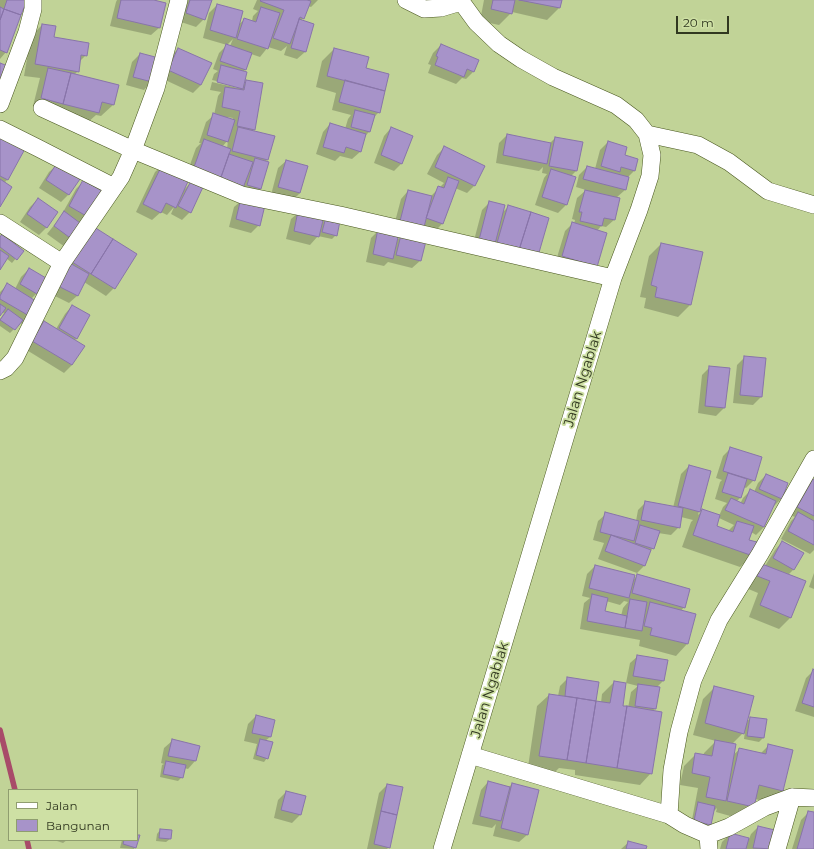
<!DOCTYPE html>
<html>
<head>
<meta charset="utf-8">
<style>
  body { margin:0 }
  #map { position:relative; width:814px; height:849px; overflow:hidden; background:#c1d397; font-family:Montserrat,sans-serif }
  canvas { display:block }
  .legend { position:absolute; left:8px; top:789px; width:130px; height:52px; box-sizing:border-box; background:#cee0a4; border:1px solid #8f9d6f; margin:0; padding:5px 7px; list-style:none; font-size:12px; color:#313820 }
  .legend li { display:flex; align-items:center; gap:8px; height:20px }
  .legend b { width:20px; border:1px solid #8f9d6f }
  .scale { position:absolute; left:676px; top:16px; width:53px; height:18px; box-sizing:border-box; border:2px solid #313820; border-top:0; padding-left:5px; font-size:12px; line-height:14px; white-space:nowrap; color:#313820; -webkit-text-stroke:3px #cee0a4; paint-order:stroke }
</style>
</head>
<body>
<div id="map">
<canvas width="814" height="849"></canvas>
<ul class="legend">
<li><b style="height:5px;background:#fff"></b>Jalan</li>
<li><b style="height:11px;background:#a793c9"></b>Bangunan</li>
</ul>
<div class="scale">20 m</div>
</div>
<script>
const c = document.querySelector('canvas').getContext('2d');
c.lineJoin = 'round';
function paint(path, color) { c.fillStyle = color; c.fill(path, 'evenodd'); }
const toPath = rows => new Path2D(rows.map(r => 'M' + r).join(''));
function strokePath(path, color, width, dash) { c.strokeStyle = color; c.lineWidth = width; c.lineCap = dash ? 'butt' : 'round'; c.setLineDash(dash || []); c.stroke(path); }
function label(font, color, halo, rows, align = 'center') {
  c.font = font + ' Montserrat,sans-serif'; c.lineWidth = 3.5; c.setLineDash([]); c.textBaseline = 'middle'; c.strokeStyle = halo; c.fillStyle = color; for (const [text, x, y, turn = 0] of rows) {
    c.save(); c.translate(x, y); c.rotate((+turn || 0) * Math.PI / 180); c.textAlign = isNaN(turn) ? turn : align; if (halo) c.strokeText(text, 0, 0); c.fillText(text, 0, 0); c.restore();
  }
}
const shadow = toPath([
  [0,0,26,0,6,52,0,59],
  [117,0,157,0,156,1,159,28,151,35,110,26,116,2],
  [185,0,211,0,204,19,196,27,178,21],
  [257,0,318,0,311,7,308,6,303,18,301,21,305,52,297,59,284,55,287,46,281,51,268,47,260,57,251,54,245,70,243,72,242,86,247,82,254,129,252,131,273,137,267,160,265,162,260,189,252,196,189,179,184,190,191,182,190,212,182,220,171,214,174,207,167,215,161,212,152,220,136,212,155,172,163,165,186,176,196,148,201,143,199,143,206,122,214,115,218,96,221,92,210,90,212,82,238,88,238,86,212,80,214,74,218,71,213,69,219,53,227,45,203,38,209,13,217,5,238,25,245,19,252,21,253,16,258,11,253,9],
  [233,39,230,46,227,45],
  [227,117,233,118,232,120,226,118],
  [228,140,227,149,222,147],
  [484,0,561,0,559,8,547,20,512,12,499,25,480,21],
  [42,25,53,38,86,55,79,62,78,71,74,75,113,105,101,116,96,115,86,124,53,111,33,106,40,78,24,76,31,36],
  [441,45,473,72,466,79,462,78,456,84,428,73,431,65,428,64,433,53],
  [178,49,201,85,193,93,161,78,170,57],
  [334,49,365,69,379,112,373,118,369,132,364,137,360,152,352,159,340,156,335,161,316,154,323,132,330,124,345,129,348,119,351,115,332,110,336,93,316,87,322,61],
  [140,54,151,82,144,90,126,85,132,62],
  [391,128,402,163,394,171,374,163,384,136],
  [0,134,25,147,7,180,4,183,0,205],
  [507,135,549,144,555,138,576,171,571,176,574,178,566,205,558,213,535,205,544,178,547,174,542,173,543,167,539,171,496,163,499,143],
  [608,142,624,155,634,171,628,177,625,190,616,198,614,220,606,227,601,226,597,231,596,266,555,264,565,231,573,223,574,224,575,220,572,219,577,198,586,190,576,187,579,175,587,167,595,169,600,150],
  [445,147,474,186,467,193,455,188,442,224,434,232,423,227,420,261,412,268,388,262,384,266,366,262,371,238,379,230,392,233,401,199,408,191,430,197,444,183,427,174,437,155],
  [398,234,402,235,396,241],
  [286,161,300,193,292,201,271,195,278,168],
  [57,165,79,179,68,195,61,202,39,188,49,172],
  [84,181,101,192,65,247,47,234,63,214,62,214,76,189],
  [38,199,47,227,39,235,20,222,30,207],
  [242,200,259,225,251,233,229,227,234,207],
  [490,202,502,213,508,207,537,255,472,248,482,210],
  [299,212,321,223,326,218,336,235,332,239,318,236,310,245,286,239,291,219],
  [84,234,114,288,106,296,84,282,77,296,69,303,49,293],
  [0,238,22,251,12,263,6,258,0,268],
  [661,244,690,305,678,317,644,308,646,298,640,297,649,256],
  [29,269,36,294,31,299,38,303,22,324,20,323,10,333,0,326,0,319,4,313,2,312,0,314,0,292,7,285,15,289,21,277],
  [72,306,77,338,74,341,83,346,72,365,64,373,25,349,37,330,45,322,56,329,65,314],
  [745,357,765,359,761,397,753,405,733,403,737,365],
  [710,367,724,408,716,416,698,413,702,375],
  [731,448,754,480,746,488,744,487,741,497,736,502,740,504,743,498,751,490,754,492,758,483,766,475,787,484,781,499,773,507,764,527,756,535,751,532,748,540,752,556,740,567,682,547,691,522,693,520,681,517,679,527,671,535,658,533,653,548,649,553,644,566,637,573,598,559,604,543,593,540,598,521,606,514,636,521,638,510,646,502,673,508,681,474,689,466,709,472,698,515,703,510,719,516,723,507,727,503,715,499,720,482,722,480,716,478,723,456],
  [719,518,734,525,728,531,716,527],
  [814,479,814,550,810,554,781,539,791,521,795,517,790,515,805,488],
  [782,542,802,554,793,570,788,575,791,617,779,629,749,617,758,593,746,588,750,577,765,566,775,550],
  [595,566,632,581,637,576,684,607,681,611,687,644,676,656,639,646,640,640,580,629,584,603,590,598,582,596,587,574],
  [606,601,620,605,624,601,628,602,623,608,621,616,604,612],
  [814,573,814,589,809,587],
  [638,656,667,661,663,681,656,688,655,709,652,711,651,773,640,785,575,775,575,770,559,768,555,772,528,767,537,706,549,695,558,696,560,686,568,678,597,683,594,704,601,703,602,694,614,682,621,707,628,708,631,692,638,686,626,683,630,663],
  [813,671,814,671,814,717,795,711,806,678],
  [715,687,746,722,751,718,766,720,763,738,759,742,744,739,745,731,732,744,732,756,740,749,760,754,769,745,782,791,771,803,755,799,741,819,716,812,717,808,713,812,710,825,706,828,691,825,698,788,680,785,684,766,696,754,703,756,704,753,716,741,693,735,703,699],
  [256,716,274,721,270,737,265,741,267,758,264,762,253,759,257,744,244,741,248,724],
  [172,741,199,746,195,761,188,769,184,768,182,777,178,781,160,777,162,765,164,764,161,763,164,748],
  [488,782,509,787,512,784,527,835,519,842,493,836,496,824,492,828,472,824,481,790],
  [387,785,389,847,387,849,367,849,379,793],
  [286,792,300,815,292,823,274,818,278,800],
  [809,812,814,813,814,849,792,849,801,820],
  [758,827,774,849,720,849,722,842,730,834,749,839,751,834],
  [160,830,170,839,166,842,156,841,157,834],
  [137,836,139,836,134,849,120,848,122,840,137,840],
  [54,840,67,840,63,843],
  [629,842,645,849,621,849]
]);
const stream = toPath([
  [0,730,15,790],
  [27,840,29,849]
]);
const building = toPath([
  [7,0,27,0,21,15,4,9,7,0],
  [121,0,154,0,166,3,160,28,117,18,121,0],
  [190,0,212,0,205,20,186,13,190,0],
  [261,0,307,0,311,1,304,19,300,17,290,44,273,38,284,10,260,1,261,0],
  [493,0,515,0,512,14,491,9,493,0],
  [519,0,562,0,560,8,519,0],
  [217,4,243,11,236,38,210,30,217,4],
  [0,7,4,9,0,20,0,7],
  [261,7,280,13,268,49,237,39,244,18,256,22,261,7],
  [4,9,21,15,7,53,0,50,0,20,4,9],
  [299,19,314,24,306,52,291,48,299,19],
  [42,24,56,26,54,37,89,43,87,56,81,55,79,72,35,64,42,24],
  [226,44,252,53,246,70,220,61,226,44],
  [441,44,479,60,474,72,467,69,464,77,435,65,438,57,436,56,441,44],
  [178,48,212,63,201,85,168,70,178,48],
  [334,48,369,57,366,68,389,74,385,91,327,76,334,48],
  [140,53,159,58,152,82,133,77,140,53],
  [0,63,8,66,0,90,0,63],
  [221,65,247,72,243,89,217,82,221,65],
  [48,68,71,73,63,104,41,98,48,68],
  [71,73,119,85,114,105,102,102,99,113,63,104,71,73],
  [246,80,263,83,255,130,237,126,240,111,222,107,225,87,244,90,246,80],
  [345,80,385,91,380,113,339,102,345,80],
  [355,110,375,115,370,132,351,127,355,110],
  [213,113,235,120,228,142,207,135,213,113],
  [330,123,366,134,361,152,346,147,344,153,323,147,330,123],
  [238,127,275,136,268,160,232,151,238,127],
  [391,127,413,136,402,164,381,155,391,127],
  [0,132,26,147,8,180,0,176,0,132],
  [507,134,551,143,547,164,503,155,507,134],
  [555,137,583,142,577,171,549,166,555,137],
  [204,139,231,149,220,180,193,170,204,139],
  [608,141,627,147,625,155,638,159,635,171,621,167,620,172,601,166,608,141],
  [444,146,485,166,475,186,435,167,444,146],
  [229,154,253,162,243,188,220,180,229,154],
  [255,158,269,162,261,189,247,185,255,158],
  [286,160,308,166,300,193,278,187,286,160],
  [57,163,80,179,69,195,46,180,57,163],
  [163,163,190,177,176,208,166,203,161,213,143,204,163,163],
  [587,166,629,177,626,190,583,179,587,166],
  [551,169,576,177,567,205,542,197,551,169],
  [448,177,459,181,443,224,426,218,438,186,444,188,448,177],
  [0,179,12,187,0,207,0,179],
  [83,180,102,191,88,217,69,206,83,180],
  [191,181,203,187,191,213,178,206,191,181],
  [408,190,432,196,423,231,399,225,408,190],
  [585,190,620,198,615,220,604,218,602,226,580,221,582,212,579,212,585,190],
  [38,198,58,212,47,228,27,214,38,198],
  [241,198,265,205,260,226,236,219,241,198],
  [489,201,505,205,495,244,479,240,489,201],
  [508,205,531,212,519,250,497,243,508,205],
  [64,211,84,226,73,240,54,226,64,211],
  [298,211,324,216,319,237,294,231,298,211],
  [531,212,549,218,538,256,519,250,531,212],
  [326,217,340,221,337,236,322,232,326,217],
  [572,222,607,233,597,267,562,256,572,222],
  [91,225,113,239,91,274,69,260,91,225],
  [378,229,399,233,393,259,373,254,378,229],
  [2,234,24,251,17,260,0,247,0,237,2,234],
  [401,235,426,241,421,261,396,255,401,235],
  [113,239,137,254,115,289,91,274,113,239],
  [661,243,703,252,691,305,655,297,657,287,651,285,661,243],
  [0,250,9,256,0,270,0,250],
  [68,262,89,274,78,296,56,285,68,262],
  [29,268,46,278,37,294,20,284,29,268],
  [7,283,39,303,31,317,0,299,0,296,7,283],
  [0,304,6,308,0,316,0,304],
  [72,305,90,315,77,339,59,328,72,305],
  [8,309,23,320,15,330,0,320,8,309],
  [44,321,85,346,72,365,32,341,44,321],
  [744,356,766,358,762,397,740,395,744,356],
  [709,366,730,368,725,408,705,406,709,366],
  [730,447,762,457,755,481,723,471,730,447],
  [689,465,711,471,700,512,678,506,689,465],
  [728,473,747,479,741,498,722,492,728,473],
  [766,474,788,483,782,499,759,489,766,474],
  [813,479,814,480,814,516,797,507,813,479],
  [750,489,776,501,764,527,725,510,731,498,744,504,750,489],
  [645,501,683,508,680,528,641,520,645,501],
  [702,509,720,515,717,526,733,532,737,521,754,526,749,540,757,542,753,556,693,535,702,509],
  [605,512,639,521,634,541,600,532,605,512],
  [798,512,814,521,814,545,788,531,798,512],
  [640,525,660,531,654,549,635,543,640,525],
  [611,535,651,550,645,566,605,551,611,535],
  [782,541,804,553,794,570,773,558,782,541],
  [762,564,806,581,791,618,760,605,770,581,757,576,762,564],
  [595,565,635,575,629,598,589,588,595,565],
  [637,574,690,589,685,608,632,593,637,574],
  [592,594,608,598,605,611,627,616,625,628,587,621,592,594],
  [630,599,647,602,642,631,625,628,630,599],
  [650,602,696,614,688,644,650,635,652,628,644,626,650,602],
  [637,655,668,660,664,681,633,676,637,655],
  [813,669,814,670,814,707,802,703,813,669],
  [567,677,599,682,596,701,565,696,567,677],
  [614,681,626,683,623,706,627,706,617,768,586,763,596,701,610,703,614,681],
  [638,684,660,687,656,709,635,706,638,684],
  [714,686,754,696,744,734,705,723,714,686],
  [549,694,577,698,567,760,539,756,549,694],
  [577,698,596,701,586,763,567,760,577,698],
  [627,706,662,712,652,774,617,768,627,706],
  [256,715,275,720,271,737,252,733,256,715],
  [750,717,767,719,764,738,747,736,750,717],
  [172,739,200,746,196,761,168,756,172,739],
  [260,739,273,742,268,759,256,755,260,739],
  [715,740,736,744,726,801,706,797,710,777,692,773,695,753,712,756,715,740],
  [768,744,793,750,783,791,759,785,754,807,727,801,739,748,766,754,768,744],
  [166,761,186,765,183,778,163,774,166,761],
  [488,781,510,787,501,821,480,816,488,781],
  [512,783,539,790,528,835,501,828,512,783],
  [387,784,403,787,397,815,381,811,387,784],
  [286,791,306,796,301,815,281,810,286,791],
  [698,802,715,806,711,825,694,821,698,802],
  [381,811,397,815,390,848,374,844,381,811],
  [808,811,814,812,814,849,797,849,808,811],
  [758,826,779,831,775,849,753,848,758,826],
  [160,829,172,830,171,839,159,838,160,829],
  [730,833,749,838,746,849,726,849,730,833],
  [137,835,140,835,136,848,123,844,124,840,137,840,137,835],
  [628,841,647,846,646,849,626,849,628,841]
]);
const minor = toPath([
  [406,0,424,9,441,8,461,2],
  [0,104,27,32,33,9,33,0],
  [42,108,133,150,242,195,340,215,613,278],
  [0,129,38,148,114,187],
  [647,134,698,145,729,162,768,191,814,205],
  [0,223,62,263],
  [0,371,6,368,15,358,62,263,121,177,133,150,156,88,179,0],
  [814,459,760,554,719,620,693,680,679,732,672,770,669,815,685,825,708,835,729,827,765,807,792,797,814,798],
  [470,755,669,815],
  [708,835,709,849],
  [442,849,613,278,639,210,650,176,652,155,647,134,636,120,616,105,553,77,521,59,499,44,476,22,460,0],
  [777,849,792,797]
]);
const streetNames = [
  ["Jalan Ngablak",583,379,-73],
  ["Jalan Ngablak",490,690,-73]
];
paint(shadow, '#0003');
strokePath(stream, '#a84b69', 5.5);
paint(building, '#a793c9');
strokePath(building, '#8874a9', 1);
strokePath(minor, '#48561e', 18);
strokePath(minor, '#fff', 17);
label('14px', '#313820', '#cee0a4', streetNames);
</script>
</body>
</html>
